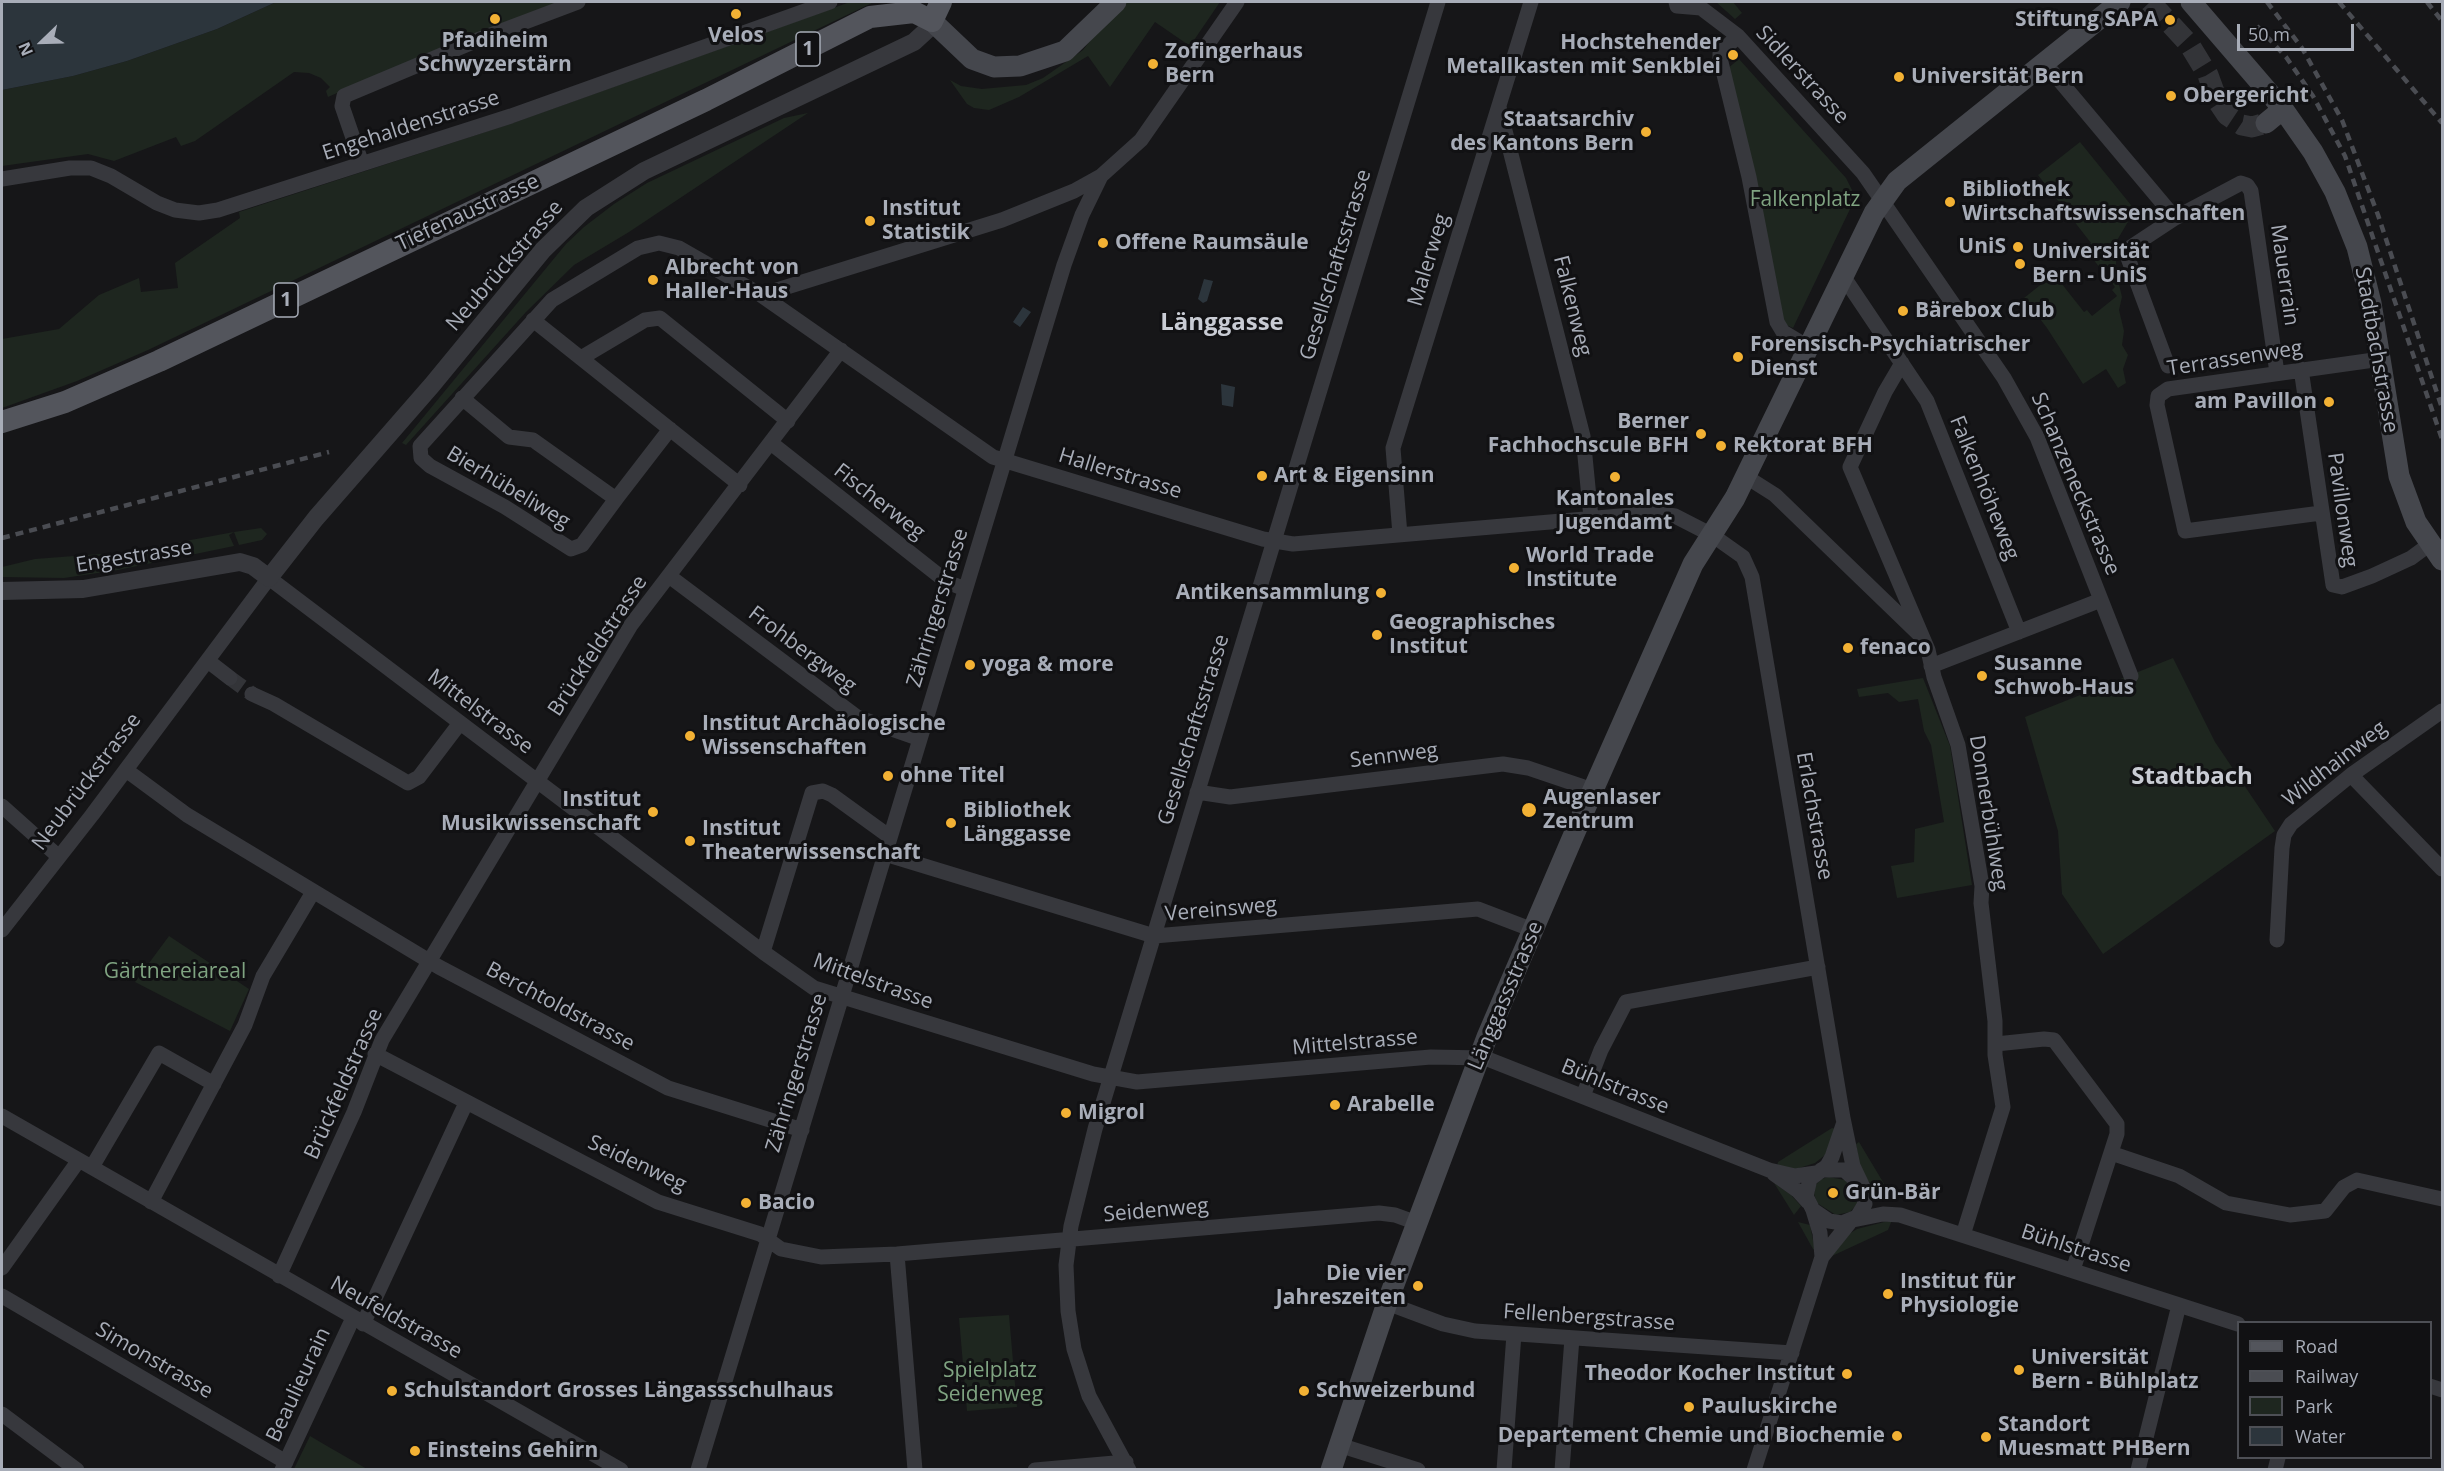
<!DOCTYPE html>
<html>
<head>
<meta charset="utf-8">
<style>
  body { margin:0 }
  #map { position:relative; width:2444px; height:1471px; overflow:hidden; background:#161618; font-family:"Open Sans",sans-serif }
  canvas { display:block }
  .frame { position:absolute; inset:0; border:3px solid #a8adb8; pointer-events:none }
  .legend { position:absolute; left:2237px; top:1321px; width:195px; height:138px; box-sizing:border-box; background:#111113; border:2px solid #4d4f55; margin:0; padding:8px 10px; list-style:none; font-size:18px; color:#a8adb8 }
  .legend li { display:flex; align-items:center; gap:12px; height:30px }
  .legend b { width:30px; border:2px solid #4d4f55 }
  .north { position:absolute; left:12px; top:12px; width:60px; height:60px; -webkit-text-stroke:4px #111113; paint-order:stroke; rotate:247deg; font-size:16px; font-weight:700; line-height:24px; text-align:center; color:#a8adb8 }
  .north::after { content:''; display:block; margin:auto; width:21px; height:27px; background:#a8adb8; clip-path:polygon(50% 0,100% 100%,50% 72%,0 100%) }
  .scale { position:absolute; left:2237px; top:24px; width:117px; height:27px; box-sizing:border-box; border:3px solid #a8adb8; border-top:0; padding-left:8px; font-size:18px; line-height:21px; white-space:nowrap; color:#a8adb8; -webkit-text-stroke:4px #111113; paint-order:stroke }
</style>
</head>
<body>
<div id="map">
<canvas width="2444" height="1471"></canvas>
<div class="frame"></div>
<ul class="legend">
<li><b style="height:8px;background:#53555c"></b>Road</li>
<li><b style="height:8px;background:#4a4c52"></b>Railway</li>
<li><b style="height:16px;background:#1e261f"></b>Park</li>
<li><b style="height:16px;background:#2c353c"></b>Water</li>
</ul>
<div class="north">N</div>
<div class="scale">50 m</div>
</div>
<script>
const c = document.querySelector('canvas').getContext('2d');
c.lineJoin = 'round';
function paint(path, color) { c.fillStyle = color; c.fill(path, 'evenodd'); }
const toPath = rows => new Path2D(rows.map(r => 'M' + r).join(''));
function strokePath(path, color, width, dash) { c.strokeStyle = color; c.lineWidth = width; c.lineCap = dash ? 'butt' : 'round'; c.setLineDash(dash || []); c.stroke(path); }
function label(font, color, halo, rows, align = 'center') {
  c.font = font + ' "Open Sans",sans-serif'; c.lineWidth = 6; c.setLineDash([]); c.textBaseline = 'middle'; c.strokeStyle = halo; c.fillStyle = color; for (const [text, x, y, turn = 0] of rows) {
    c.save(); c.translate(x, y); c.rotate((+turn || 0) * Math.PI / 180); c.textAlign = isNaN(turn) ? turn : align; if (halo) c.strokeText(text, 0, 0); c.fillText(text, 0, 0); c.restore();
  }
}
const green = toPath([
  [276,2,577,2,343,97,337,93,328,97,326,91,330,87,321,78,309,73,294,72,195,141,181,146,176,137,114,161,88,154,2,166,2,90,73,76,127,61,217,29],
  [850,2,874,2,148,350,77,381,2,408,2,339,59,329,99,295,139,278,141,292,178,288,175,263,240,218,239,212,513,123],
  [1120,2,1220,2,1190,46,1155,22,1110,87,1088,56,1019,97,989,110,974,108,967,104,950,80,961,86,982,89,1026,85,1043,78,1083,50],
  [1716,2,1733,2,1742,13,1735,19],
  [1739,59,1846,178,1852,190,1851,207,1793,328,1784,324,1727,69],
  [808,113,629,232,574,265,526,312,406,445,402,443,566,244,584,227,614,204,647,183,784,118],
  [2080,142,2135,210,2116,242,2116,272,2122,297,2119,310,2124,331,2122,345,2128,355,2123,369,2126,383,2118,388,2106,369,2083,384,2047,328,2024,298,2054,274,2084,312,2087,310,2092,316,2117,296,2112,290,2115,287,2085,249,2091,243,2038,175],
  [261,528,267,534,262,540,239,545,234,532,229,535,234,546,118,570,64,578,2,577,2,567,35,559,126,552,234,532],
  [2173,658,2215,742,2275,831,2103,954,2062,894,2058,831,2025,717],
  [1923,678,1950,746,1972,885,1897,898,1891,866,1914,862,1915,829,1944,822,1931,745,1924,731,1918,699,1899,702,1888,693,1859,697,1857,689],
  [169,936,249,989,230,1031,135,982],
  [1832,1128,1836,1129,1825,1155,1815,1163,1796,1169,1777,1166,1778,1162],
  [1859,1142,1892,1197,1888,1200,1867,1180,1859,1163,1856,1144],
  [1829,1177,1845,1180,1857,1192,1857,1204,1850,1212,1836,1215,1817,1203,1814,1194,1815,1186,1821,1179],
  [1774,1183,1791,1195,1801,1206,1794,1215],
  [1892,1220,1888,1230,1832,1256,1849,1234,1857,1229],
  [1798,1222,1810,1225,1815,1250,1813,1249],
  [1009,1315,1017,1407,967,1411,959,1318],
  [310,1436,327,1446,367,1469,294,1469]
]);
const water = toPath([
  [2,2,276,2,217,29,127,61,73,76,2,90],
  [1204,279,1213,281,1207,301,1203,303,1198,299],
  [1023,307,1031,312,1020,327,1013,322],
  [1221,384,1235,387,1233,407,1222,405]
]);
const minorTunnel = toPath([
  [230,678,252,694]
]);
const secondaryTunnel = toPath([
  [2150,2,2189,44,2208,75,2217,100,2227,115,2242,125,2252,127,2266,123]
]);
const minor = toPath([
  [1676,2,1677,6,1701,8,1738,36,1863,173,2004,378,2037,437,2131,676],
  [1738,36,1720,53,1720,58,1749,177,1777,322,1783,332,1808,347],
  [2044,62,2175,218],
  [1499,107,1583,436,1591,518],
  [362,164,342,106,344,96,480,39,578,2],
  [2,179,70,168,91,168,111,176,157,203,175,210,199,213,218,210,511,116,830,2],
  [1843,276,1927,401,2019,632],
  [761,295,1002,220,1074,191,1101,176,1141,140,1237,2],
  [533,320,740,485],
  [581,358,645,320,660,318,788,421],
  [1902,363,1885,392,1850,467,1928,650,1934,677,1958,745,1982,886,1981,903,1995,1021,1995,1055,2003,1107,1963,1235],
  [2168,366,2128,258,2128,249,2175,218,2241,183,2247,185,2251,191,2277,373],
  [2301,369,2333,585,2342,587,2372,576,2411,558,2430,544],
  [462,398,509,437,533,440,616,499,670,429],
  [771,443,947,582,965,589],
  [1745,476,1775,495,1921,636],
  [616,499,582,545,571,549,505,507,430,466,421,458,420,446,552,300,638,248,659,243,679,248,761,295,993,457,1263,539,1293,544,1655,513,1675,516,1712,535,1743,557,1752,577,1843,1118,1853,1166,1863,1187],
  [2321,513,2185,531,2157,405,2158,396,2168,389,2381,359],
  [1400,535,1393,448,1531,2],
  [669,576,857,717,920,739],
  [208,661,230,678],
  [1931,666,2101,600],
  [252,694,274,704,408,783,419,777,460,723],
  [126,770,187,815,439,967,668,1088,802,1130],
  [2351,775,2442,869],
  [1197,792,1230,797,1503,764,1528,768,1593,790],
  [2,806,59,857],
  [885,854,1154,936,1478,909,1533,930],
  [2,930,92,815,269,578,763,952,814,988,1093,1074,1137,1082,1431,1057,1485,1058,1769,1170,1795,1176,1816,1173],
  [2277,940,2282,848,2284,835,2291,824,2351,775,2442,711],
  [763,952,812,793,823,791,832,795,890,837],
  [1996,1044,2044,1039,2054,1040,2117,1124,2117,1134,2073,1270],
  [375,1054,658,1202,760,1234,781,1249,821,1257,897,1254,1379,1213,1395,1215,1417,1223],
  [1583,1096,1601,1050,1626,1002,1818,967],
  [2,1116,621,1470],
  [2111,1153,2179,1176,2226,1203,2290,1215,2325,1211,2344,1187,2357,1180,2442,1199],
  [92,1167,159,1053,214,1084],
  [1821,1170,1844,1170,1861,1185,1865,1204,1857,1217,1842,1223,1829,1221,1813,1210,1806,1196,1810,1179,1827,1166,1832,1157,1843,1125],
  [1774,1174,1798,1191,1808,1202],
  [151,1202,245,1025,263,976,313,892],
  [1853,1220,1883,1214,1900,1215,2238,1324],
  [897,1254,915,1470],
  [1822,1257,1850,1222],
  [2,1268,79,1160],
  [279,1276,354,1112,382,1040,631,625,841,350],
  [2,1296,286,1462],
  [1387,1303,1443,1324,1475,1331,1792,1353],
  [363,1324,466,1103],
  [2430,1386,2442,1390],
  [2,1414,77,1470],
  [1339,1445,1418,1470],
  [282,1470,353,1318],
  [698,1470,1064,265,1082,215,1101,176],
  [1035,1470,1126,1462],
  [1129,1470,1089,1396,1074,1349,1068,1311,1066,1265,1071,1226,1095,1129,1438,2],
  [1504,1470,1514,1334],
  [1562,1470,1572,1338],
  [1754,1470,1822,1257,1820,1233,1813,1210],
  [2138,1470,2179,1305],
  [2275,1470,2278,1458]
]);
const tertiary = toPath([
  [2,591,83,589,240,562,253,566,269,578,316,518,432,385,543,250,586,208,644,171,914,42,927,30,932,21]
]);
const secondary = toPath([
  [2191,2,2283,109,2313,152,2335,192,2357,247,2371,303,2399,476,2416,522,2442,560],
  [932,21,972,59,994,67,1020,66,1065,51,1116,2],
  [2266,123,2283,109],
  [1331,1470,1387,1303,1487,1037,1593,790,1693,564,1735,498,1874,213,1897,181,2120,2]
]);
const primary = toPath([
  [2,422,65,402,159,361,706,100,870,17,914,12,932,21,941,2]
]);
const rail = toPath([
  [2267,2,2302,48,2342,120,2378,215,2442,408],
  [2339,2,2442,123],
  [2427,2,2442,21],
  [2257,26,2286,57,2313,96,2345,156,2442,439],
  [2,538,329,452]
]);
const markers = [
  [736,14,6,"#f2b134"],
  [495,19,6,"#f2b134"],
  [2170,20,6,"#f2b134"],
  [1733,55,6,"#f2b134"],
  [1153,64,6,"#f2b134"],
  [1899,77,6,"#f2b134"],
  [2171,96,6,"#f2b134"],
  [1646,132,6,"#f2b134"],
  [1950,202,6,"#f2b134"],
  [870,221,6,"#f2b134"],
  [1103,243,6,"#f2b134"],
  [2018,247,6,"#f2b134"],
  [2020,264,6,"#f2b134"],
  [653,280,6,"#f2b134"],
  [1903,311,6,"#f2b134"],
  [1738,357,6,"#f2b134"],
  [2329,402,6,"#f2b134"],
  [1701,434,6,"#f2b134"],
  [1721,446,6,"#f2b134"],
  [1262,476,6,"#f2b134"],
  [1615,477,6,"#f2b134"],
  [1514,568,6,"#f2b134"],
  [1381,593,6,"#f2b134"],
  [1377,635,6,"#f2b134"],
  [1848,648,6,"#f2b134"],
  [970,665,6,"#f2b134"],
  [1982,676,6,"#f2b134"],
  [690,736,6,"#f2b134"],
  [888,776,6,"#f2b134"],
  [1529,810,8,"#f2b134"],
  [653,812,6,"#f2b134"],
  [951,823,6,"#f2b134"],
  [690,841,6,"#f2b134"],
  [1335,1105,6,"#f2b134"],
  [1066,1113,6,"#f2b134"],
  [1833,1193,6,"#f2b134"],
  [746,1203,6,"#f2b134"],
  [1418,1286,6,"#f2b134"],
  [1888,1294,6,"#f2b134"],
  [2019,1370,6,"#f2b134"],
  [1847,1374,6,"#f2b134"],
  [392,1391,6,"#f2b134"],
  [1304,1391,6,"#f2b134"],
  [1689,1407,6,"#f2b134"],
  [1897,1436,6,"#f2b134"],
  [1986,1437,6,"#f2b134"],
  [415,1451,6,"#f2b134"]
];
const shields = [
  [808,49,24],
  [286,300,24]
];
const shieldNames = [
  ["1",808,49],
  ["1",286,300]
];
const poiNames = [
  ["Stiftung SAPA",2158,20,"right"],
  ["Velos",736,36,"center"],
  ["Pfadiheim",495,41,"center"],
  ["Schwyzerstärn",495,65,"center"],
  ["Hochstehender",1721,43,"right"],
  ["Metallkasten mit Senkblei",1721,67,"right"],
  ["Zofingerhaus",1165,52],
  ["Bern",1165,76],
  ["Universität Bern",1911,77],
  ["Obergericht",2183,96],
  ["Staatsarchiv",1634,120,"right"],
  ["des Kantons Bern",1634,144,"right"],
  ["Bibliothek",1962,190],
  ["Wirtschaftswissenschaften",1962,214],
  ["Institut",882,209],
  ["Statistik",882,233],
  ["Offene Raumsäule",1115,243],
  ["UniS",2006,247,"right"],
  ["Universität",2032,252],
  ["Bern - UniS",2032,276],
  ["Albrecht von",665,268],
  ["Haller-Haus",665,292],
  ["Bärebox Club",1915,311],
  ["Forensisch-Psychiatrischer",1750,345],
  ["Dienst",1750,369],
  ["am Pavillon",2317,402,"right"],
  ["Berner",1689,422,"right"],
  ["Fachhochscule BFH",1689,446,"right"],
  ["Rektorat BFH",1733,446],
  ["Art & Eigensinn",1274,476],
  ["Kantonales",1615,499,"center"],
  ["Jugendamt",1615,523,"center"],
  ["World Trade",1526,556],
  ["Institute",1526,580],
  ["Antikensammlung",1369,593,"right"],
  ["Geographisches",1389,623],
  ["Institut",1389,647],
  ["fenaco",1860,648],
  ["Susanne",1994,664],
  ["Schwob-Haus",1994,688],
  ["yoga & more",982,665],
  ["Institut Archäologische",702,724],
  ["Wissenschaften",702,748],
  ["ohne Titel",900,776],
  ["Augenlaser",1543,798],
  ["Zentrum",1543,822],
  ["Institut",641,800,"right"],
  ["Musikwissenschaft",641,824,"right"],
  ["Bibliothek",963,811],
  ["Länggasse",963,835],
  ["Institut",702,829],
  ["Theaterwissenschaft",702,853],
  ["Arabelle",1347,1105],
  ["Migrol",1078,1113],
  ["Grün-Bär",1845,1193],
  ["Bacio",758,1203],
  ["Die vier",1406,1274,"right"],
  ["Jahreszeiten",1406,1298,"right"],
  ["Institut für",1900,1282],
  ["Physiologie",1900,1306],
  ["Universität",2031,1358],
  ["Bern - Bühlplatz",2031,1382],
  ["Theodor Kocher Institut",1835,1374,"right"],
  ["Schulstandort Grosses Längassschulhaus",404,1391],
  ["Schweizerbund",1316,1391],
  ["Pauluskirche",1701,1407],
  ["Standort",1998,1425],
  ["Muesmatt PHBern",1998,1449],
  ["Departement Chemie und Biochemie",1885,1436,"right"],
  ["Einsteins Gehirn",427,1451]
];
const streetNames = [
  ["Sidlerstrasse",1802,75,47],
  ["Engehaldenstrasse",411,126,-18],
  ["Tiefenaustrasse",468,213,-25],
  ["Malerweg",1429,260,-73],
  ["Gesellschaftsstrasse",1336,265,-73],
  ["Neubrückstrasse",505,266,-49],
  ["Mauerrain",2284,275,82],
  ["Falkenweg",1572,306,76],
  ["Stadtbachstrasse",2376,350,80],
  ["Terrassenweg",2235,359,-9],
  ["Hallerstrasse",1120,474,17],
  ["Schanzeneckstrasse",2075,484,67],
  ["Bierhübeliweg",508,488,31],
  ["Falkenhöheweg",1984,488,68],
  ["Fischerweg",879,502,38],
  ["Pavillonweg",2342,510,82],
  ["Engestrasse",134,557,-9],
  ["Zähringerstrasse",938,608,-73],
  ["Brückfeldstrasse",598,646,-57],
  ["Frohbergweg",802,650,37],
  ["Mittelstrasse",480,712,37],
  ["Gesellschaftsstrasse",1194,730,-73],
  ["Sennweg",1394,756,-7],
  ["Wildhainweg",2335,764,-38],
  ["Neubrückstrasse",87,782,-53],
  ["Donnerbühlweg",1988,813,81],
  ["Erlachstrasse",1814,816,80],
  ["Vereinsweg",1221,910,-5],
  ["Mittelstrasse",873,982,20],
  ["Länggassstrasse",1506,996,-67],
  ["Berchtoldstrasse",560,1007,28],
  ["Mittelstrasse",1355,1043,-5],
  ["Zähringerstrasse",797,1073,-73],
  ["Brückfeldstrasse",344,1084,-66],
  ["Bühlstrasse",1615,1087,22],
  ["Seidenweg",637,1164,25],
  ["Seidenweg",1156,1211,-5],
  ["Bühlstrasse",2076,1249,18],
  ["Neufeldstrasse",396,1318,29],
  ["Fellenbergstrasse",1589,1318,4],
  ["Simonstrasse",154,1361,30],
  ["Beaulieurain",299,1385,-65]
];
const parkNames = [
  ["Falkenplatz",1805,200],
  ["Gärtnereiareal",175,972],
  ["Spielplatz",990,1371],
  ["Seidenweg",990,1395]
];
const quarterNames = [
  ["Länggasse",1222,323],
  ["Stadtbach",2192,777]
];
paint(green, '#1e261f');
paint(water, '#2c353c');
strokePath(minorTunnel, '#333438', 15, [15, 8]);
strokePath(secondaryTunnel, '#333438', 21, [21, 10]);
strokePath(minor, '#37383d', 15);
strokePath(tertiary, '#37383d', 18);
strokePath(secondary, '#45474d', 21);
strokePath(primary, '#53555c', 22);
strokePath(rail, '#4a4c52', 4.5, [8, 6]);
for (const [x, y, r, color] of markers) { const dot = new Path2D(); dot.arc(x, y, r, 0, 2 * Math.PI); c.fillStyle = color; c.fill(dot); strokePath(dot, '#111113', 2); }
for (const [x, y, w] of shields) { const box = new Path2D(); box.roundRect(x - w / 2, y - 17, w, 34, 4.5); c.fillStyle = '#111113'; c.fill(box); strokePath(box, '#a8adb8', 1.5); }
label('bold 20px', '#a8adb8', null, shieldNames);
label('bold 21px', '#a8adb8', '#111113', poiNames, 'left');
label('21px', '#a8adb8', '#111113', streetNames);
label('21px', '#7fa381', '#111113', parkNames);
label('bold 24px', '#c9ccd4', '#111113', quarterNames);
</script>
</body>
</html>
